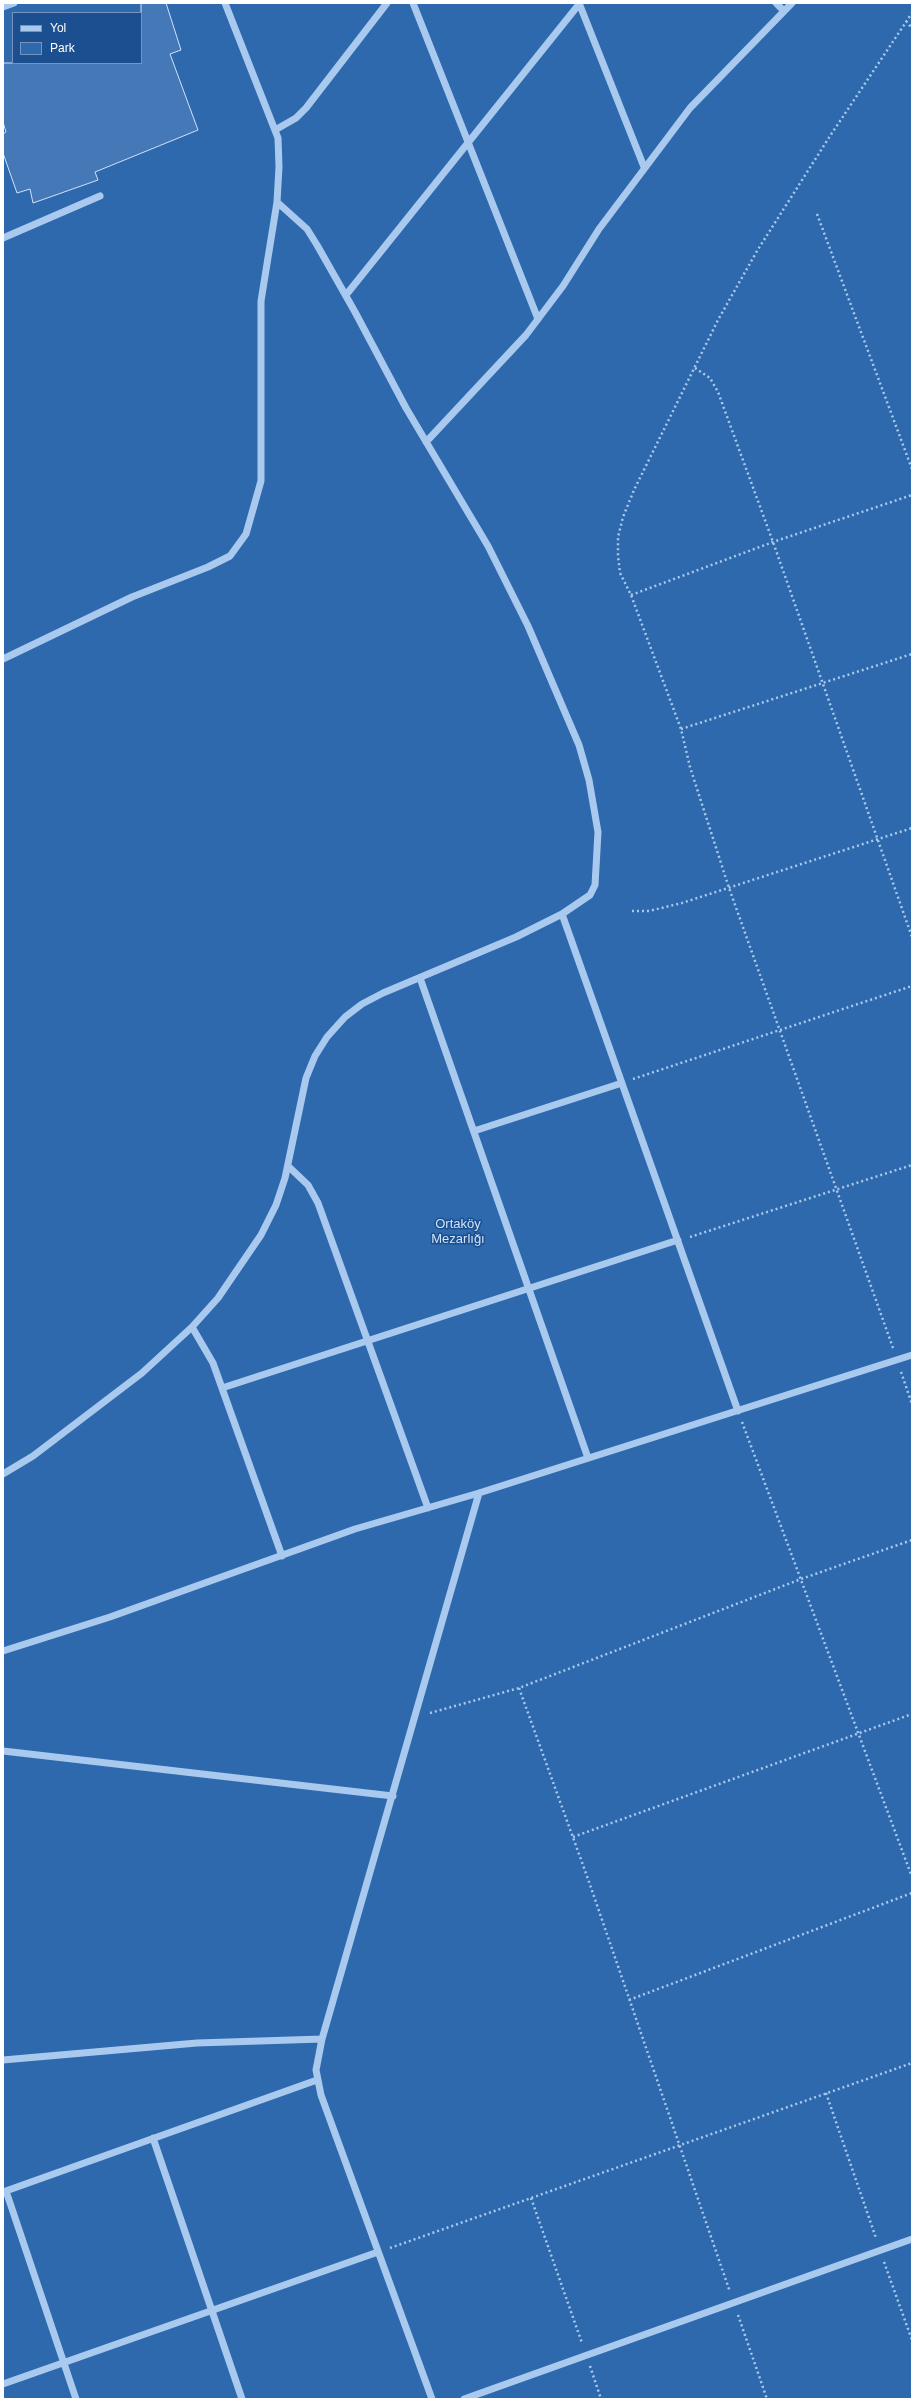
<!DOCTYPE html>
<html>
<head>
<meta charset="utf-8">
<style>
  body { margin:0 }
  #map { position:relative; width:915px; height:2402px; overflow:hidden; background:#1b4f8f; font-family:Helvetica,sans-serif }
  canvas { display:block }
  .frame { position:absolute; inset:0; border:4px solid #fff; pointer-events:none }
  .legend { position:absolute; left:12px; top:12px; width:130px; height:52px; box-sizing:border-box; background:#1b4f8f; border:1px solid #7695bc; margin:0; padding:5px 7px; list-style:none; font-size:12px; color:#fff }
  .legend li { display:flex; align-items:center; gap:8px; height:20px }
  .legend b { width:20px; border:1px solid #7695bc }
</style>
</head>
<body>
<div id="map">
<canvas width="915" height="2402"></canvas>
<div class="frame"></div>
<ul class="legend">
<li><b style="height:5px;background:#a9c9ee"></b>Yol</li>
<li><b style="height:11px;background:#2e69ad"></b>Park</li>
</ul>
</div>
<script>
const c = document.querySelector('canvas').getContext('2d');
c.lineJoin = 'round';
function paint(path, color) { c.fillStyle = color; c.fill(path, 'evenodd'); }
const toPath = rows => new Path2D(rows.map(r => 'M' + r).join(''));
function strokePath(path, color, width, dash) { c.strokeStyle = color; c.lineWidth = width; c.lineCap = dash ? 'butt' : 'round'; c.setLineDash(dash || []); c.stroke(path); }
function label(font, color, halo, rows, align = 'center') {
  c.font = font + ' Helvetica,sans-serif'; c.lineWidth = 3; c.setLineDash([]); c.textBaseline = 'middle'; c.strokeStyle = halo; c.fillStyle = color; for (const [text, x, y, turn = 0] of rows) {
    c.save(); c.translate(x, y); c.rotate((+turn || 0) * Math.PI / 180); c.textAlign = isNaN(turn) ? turn : align; if (halo) c.strokeText(text, 0, 0); c.fillText(text, 0, 0); c.restore();
  }
}
const green = toPath([
  [3,3,912,3,912,2399,3,2399],
  [13,13,141,13,141,63,13,63]
]);
const building = toPath([
  [141,3,166,3,181,50,170,54,198,130,95,172,98,180,33,203,30,189,17,193,3,153,3,134,6,132,3,122,3,63,141,63,141,3]
]);
const path = toPath([
  [906,21,912,28],
  [817,214,912,469],
  [695,368,710,378,718,392,773,542,912,937],
  [631,595,773,542,912,495],
  [681,729,912,654],
  [632,911,649,911,682,903,912,828],
  [633,1079,912,986],
  [690,1237,912,1165],
  [893,1348,729,888,690,767,681,729,631,595,620,573,618,556,618,537,623,517,634,490,718,320,757,251,830,136,912,13],
  [901,1372,912,1404],
  [742,1422,912,1877],
  [519,1688,588,1879,730,2292],
  [430,1713,519,1688,801,1579,912,1540],
  [573,1837,912,1714],
  [629,2000,912,1893],
  [826,2093,876,2238],
  [531,2198,582,2343],
  [390,2248,912,2063],
  [884,2262,912,2340],
  [738,2315,767,2399],
  [590,2366,601,2399]
]);
const minor = toPath([
  [413,3,538,319],
  [579,3,644,167],
  [776,3,784,11],
  [3,7,14,3],
  [275,130,296,118,306,108,387,3],
  [3,238,100,196],
  [346,295,580,3],
  [426,442,526,335,563,286,599,229,690,108,792,3],
  [3,659,132,597,208,567,230,556,246,534,261,481,261,301,277,202,279,167,278,138,225,3],
  [562,914,738,1411],
  [420,978,588,1458],
  [474,1131,622,1083],
  [288,1166,308,1185,318,1203,428,1508],
  [192,1327,213,1363,282,1556],
  [222,1388,678,1240],
  [3,1474,33,1456,142,1373,192,1327,218,1298,261,1235,276,1205,285,1178,306,1078,315,1056,327,1037,345,1017,362,1004,383,993,516,937,562,914,590,895,595,885,598,832,589,780,579,745,528,626,488,546,406,408,355,312,317,245,307,229,277,202],
  [3,1651,110,1617,355,1529,479,1493,912,1355],
  [3,1751,393,1796],
  [3,2060,197,2043,322,2039],
  [153,2138,242,2399],
  [6,2191,76,2399],
  [3,2192,317,2080],
  [3,2384,378,2252],
  [432,2399,321,2095,316,2070,322,2039,479,1493],
  [464,2399,912,2239]
]);
const parkNames = [
  ["Ortaköy",458,1224],
  ["Mezarlığı",458,1239]
];
paint(green, '#2e69ad');
paint(building, '#4478b7');
strokePath(building, '#cfe3fa', 1);
strokePath(path, '#a9c9ee', 2.5, [2, 3]);
strokePath(minor, '#a9c9ee', 7);
label('13px', '#cfe3fa', '#1b4f8f', parkNames);
</script>
</body>
</html>
